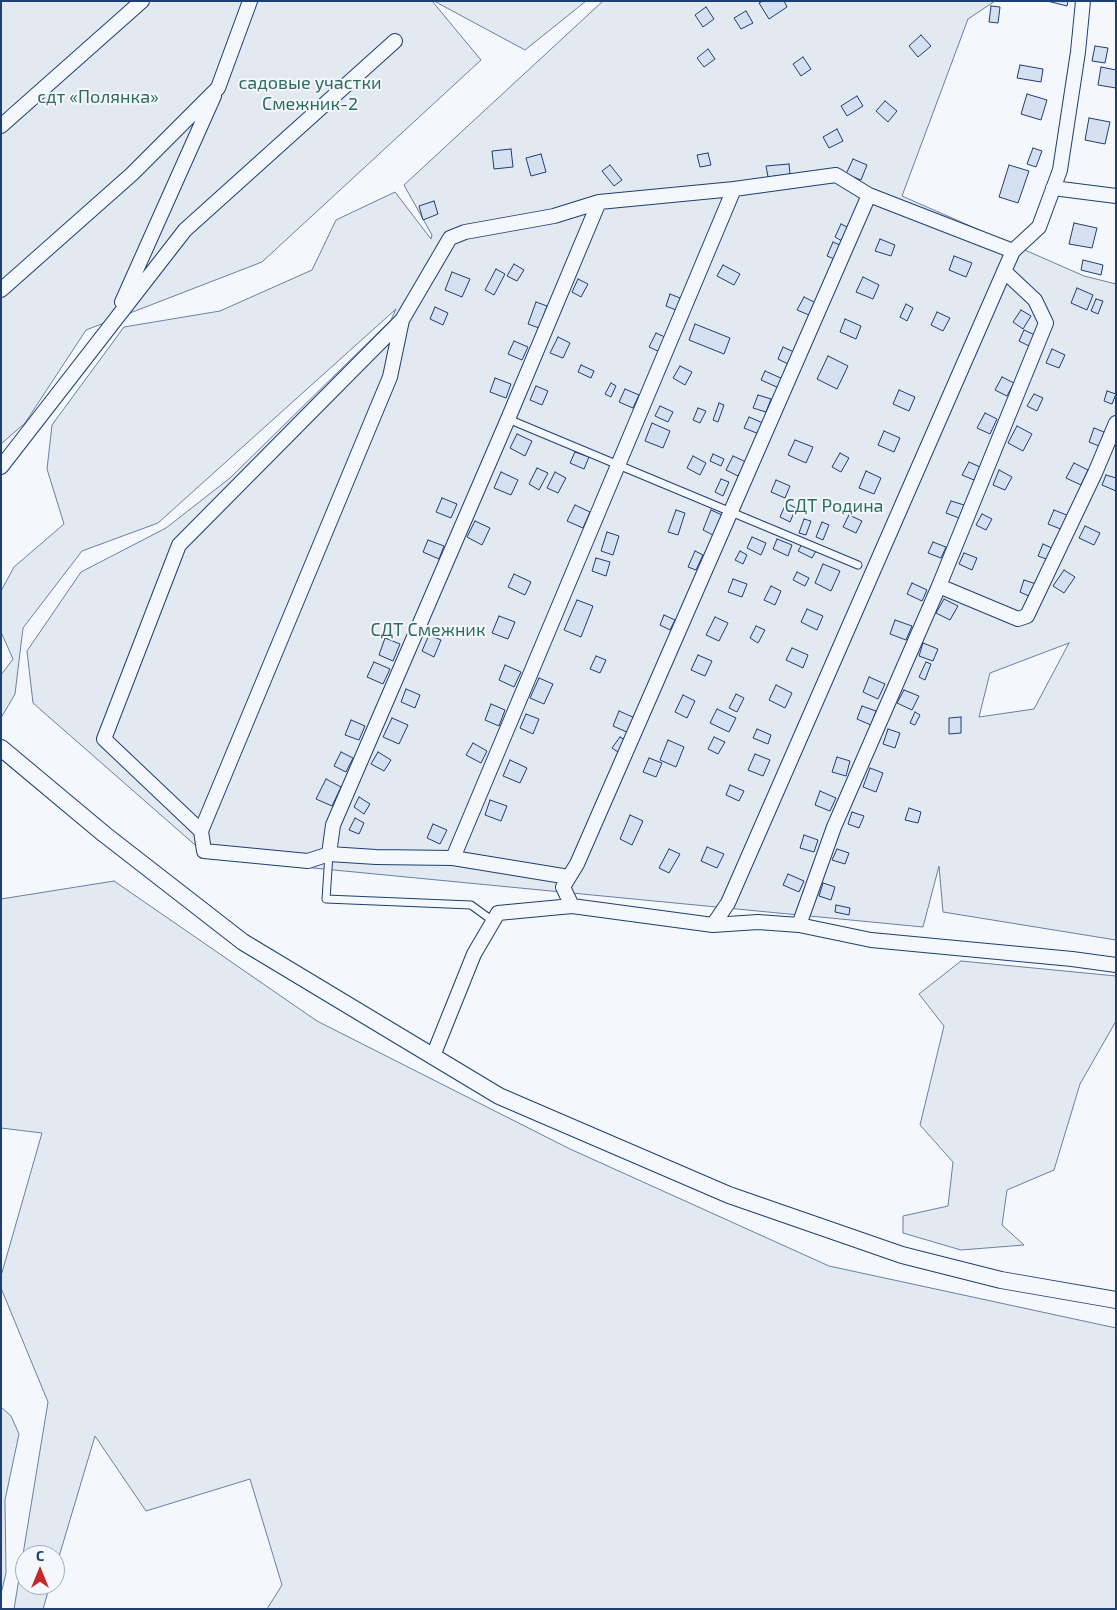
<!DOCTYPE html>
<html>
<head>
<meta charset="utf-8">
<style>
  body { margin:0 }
  #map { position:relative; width:1117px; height:1610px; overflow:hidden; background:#f4f7fb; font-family:"Exo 2",sans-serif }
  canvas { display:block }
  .frame { position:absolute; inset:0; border:2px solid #1d3f73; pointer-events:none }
  .north { position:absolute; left:15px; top:1545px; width:50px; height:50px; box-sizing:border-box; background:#f4f7fb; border:1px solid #9eadc5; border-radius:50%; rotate:0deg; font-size:14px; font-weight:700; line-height:20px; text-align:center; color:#1d3f73 }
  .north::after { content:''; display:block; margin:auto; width:18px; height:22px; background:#c62828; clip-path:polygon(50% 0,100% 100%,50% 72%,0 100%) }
</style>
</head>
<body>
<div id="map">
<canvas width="1117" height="1610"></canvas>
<div class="frame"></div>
<div class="north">С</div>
</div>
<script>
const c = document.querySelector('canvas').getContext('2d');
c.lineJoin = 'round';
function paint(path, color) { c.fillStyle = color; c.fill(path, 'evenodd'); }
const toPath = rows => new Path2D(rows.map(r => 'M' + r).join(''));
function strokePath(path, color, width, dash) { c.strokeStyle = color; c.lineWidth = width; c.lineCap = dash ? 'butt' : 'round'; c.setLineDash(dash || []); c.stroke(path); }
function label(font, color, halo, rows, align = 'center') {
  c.font = font + ' "Exo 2",sans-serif'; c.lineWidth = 4; c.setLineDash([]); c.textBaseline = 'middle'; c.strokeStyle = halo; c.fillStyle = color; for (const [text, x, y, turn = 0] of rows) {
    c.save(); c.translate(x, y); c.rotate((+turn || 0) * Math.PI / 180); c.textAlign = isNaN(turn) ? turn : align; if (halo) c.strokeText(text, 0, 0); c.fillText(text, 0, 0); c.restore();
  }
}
const green = toPath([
  [1,1,432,1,481,60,262,262,86,330,25,423,1,444,1,1],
  [434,1,586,1,525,50,434,1],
  [603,1,995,1,968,19,902,196,1084,276,1116,284,1116,940,943,912,939,866,923,927,210,858,33,703,27,651,81,572,166,528,230,478,391,320,396,309,158,523,82,551,23,628,15,694,1,718,1,675,13,659,1,632,1,591,14,567,64,524,47,469,52,425,124,327,220,311,312,270,336,220,395,192,431,239,432,235,404,185,603,1],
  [1069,643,1034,709,979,717,990,673,1069,643],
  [114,881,317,1021,570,1149,829,1266,1116,1328,1116,1609,267,1609,282,1585,250,1479,146,1511,95,1436,55,1570,55,1555,25,1555,25,1585,50,1585,43,1609,14,1609,48,1402,1,1288,1,1276,42,1133,1,1128,1,899,114,881],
  [961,961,1116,976,1116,1021,1080,1084,1054,1170,1007,1190,1002,1225,1024,1245,961,1250,903,1233,903,1216,948,1206,953,1162,920,1125,944,1026,919,994,961,961],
  [1,1407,11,1416,19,1434,5,1500,6,1573,1,1594,1,1407]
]);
const building = toPath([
  [763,1,784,1,787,7,769,19,759,3,763,1],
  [1047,1,1068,1,1067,6,1047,1],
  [991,6,1000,7,998,23,989,22,991,6],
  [706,7,714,19,703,27,695,15,706,7],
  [746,11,753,23,741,29,734,18,746,11],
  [921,35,931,46,918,57,909,46,921,35],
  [1095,46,1108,48,1105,63,1092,61,1095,46],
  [708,49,715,59,704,67,697,58,708,49],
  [803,57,811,69,801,76,793,64,803,57],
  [1020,65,1043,69,1041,82,1017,78,1020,65],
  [1101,67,1116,70,1116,88,1098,85,1101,67],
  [1027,94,1047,100,1041,120,1021,114,1027,94],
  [857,96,863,106,847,116,841,106,857,96],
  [885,101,897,111,888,122,876,111,885,101],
  [1089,118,1110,122,1105,144,1085,140,1089,118],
  [837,129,843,141,829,148,823,137,837,129],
  [1033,148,1042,151,1036,167,1027,164,1033,148],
  [511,149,513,167,494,169,492,151,511,149],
  [708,153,711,165,700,167,697,155,708,153],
  [541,154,546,172,531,176,526,158,541,154],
  [853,159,867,165,861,180,846,174,853,159],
  [789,164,790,174,768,177,766,166,789,164],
  [610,165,622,180,614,186,602,171,610,165],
  [1009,165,1029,171,1018,203,999,197,1009,165],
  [434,201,438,214,423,220,419,206,434,201],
  [1074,223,1097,228,1092,248,1069,244,1074,223],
  [841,224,849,228,842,241,835,237,841,224],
  [880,239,895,245,891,256,875,251,880,239],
  [833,242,842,246,837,260,827,256,833,242],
  [954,256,972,263,966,277,949,270,954,256],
  [1083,260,1103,265,1101,275,1081,270,1083,260],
  [514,264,524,270,517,281,507,276,514,264],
  [723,265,740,274,734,285,717,276,723,265],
  [496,269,505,274,494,295,485,290,496,269],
  [452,272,470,279,462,297,445,290,452,272],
  [863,277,879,285,873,299,856,292,863,277],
  [578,279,588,284,581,297,572,292,578,279],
  [1077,288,1093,295,1087,310,1071,303,1077,288],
  [670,294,680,298,676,310,666,306,670,294],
  [804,297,816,303,809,315,797,310,804,297],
  [1096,299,1103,301,1098,314,1091,311,1096,299],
  [536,302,547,306,539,328,528,324,536,302],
  [906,304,913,308,907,321,900,317,906,304],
  [435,307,448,313,443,325,430,319,435,307],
  [1021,310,1031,316,1023,329,1013,322,1021,310],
  [937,312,950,318,943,331,931,325,937,312],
  [845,319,861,326,856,339,840,332,845,319],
  [695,324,730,338,724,354,689,340,695,324],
  [1024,330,1035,335,1029,346,1019,341,1024,330],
  [656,333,667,338,660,352,649,347,656,333],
  [558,337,570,343,563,358,550,353,558,337],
  [514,341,528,347,522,360,508,354,514,341],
  [783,347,794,352,788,364,778,359,783,347],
  [1052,349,1065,355,1059,368,1046,363,1052,349],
  [828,356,848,366,837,389,817,379,828,356],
  [581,365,594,371,591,378,578,372,581,365],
  [680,366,692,372,685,385,673,378,680,366],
  [765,371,783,379,779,388,761,380,765,371],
  [1002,377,1014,383,1007,396,995,390,1002,377],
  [495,378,511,384,506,398,490,392,495,378],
  [611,383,616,386,611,397,605,394,611,383],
  [536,386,548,391,542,405,530,400,536,386],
  [625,389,639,395,633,408,619,402,625,389],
  [899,390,915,397,909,411,893,404,899,390],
  [1107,391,1116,394,1112,404,1104,401,1107,391],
  [1034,394,1043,398,1037,411,1027,406,1034,394],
  [758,395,771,399,766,412,753,408,758,395],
  [719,403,724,405,718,422,713,420,719,403],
  [660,406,673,412,668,422,655,416,660,406],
  [698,408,706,411,700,423,693,420,698,408],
  [985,413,997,419,990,434,977,428,985,413],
  [749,417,763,423,759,434,744,428,749,417],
  [652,423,670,431,663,448,645,441,652,423],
  [1017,426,1032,434,1023,451,1008,443,1017,426],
  [1094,428,1104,432,1099,446,1089,442,1094,428],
  [884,431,900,438,894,452,878,445,884,431],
  [517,434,532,441,525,456,510,448,517,434],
  [795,440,813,447,806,463,788,455,795,440],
  [575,452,589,457,584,469,570,463,575,452],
  [840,453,849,458,841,472,832,467,840,453],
  [713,454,724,459,721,466,710,461,713,454],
  [693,456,706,463,700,475,687,468,693,456],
  [733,456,746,462,738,476,726,470,733,456],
  [969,462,980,467,974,480,962,475,969,462],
  [1074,463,1088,470,1081,485,1066,478,1074,463],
  [537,468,548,473,539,490,529,484,537,468],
  [999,470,1012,477,1005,490,993,485,999,470],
  [866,471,881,478,874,494,859,488,866,471],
  [501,472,518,480,511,495,494,488,501,472],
  [555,472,566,478,558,493,547,488,555,472],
  [1106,475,1116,478,1116,491,1102,485,1106,475],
  [721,479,729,482,723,496,715,492,721,479],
  [776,480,790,486,785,498,771,492,776,480],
  [442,498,457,504,451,518,436,512,442,498],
  [951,501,964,505,959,518,946,513,951,501],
  [786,503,796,508,790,522,780,517,786,503],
  [575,505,590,512,583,528,567,521,575,505],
  [676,510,685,513,678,535,668,532,676,510],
  [711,510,722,515,713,535,703,530,711,510],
  [1054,510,1069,516,1063,530,1048,524,1054,510],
  [982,514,992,519,986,530,976,525,982,514],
  [849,515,862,521,856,533,843,527,849,515],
  [804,519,811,521,806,535,799,533,804,519],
  [475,521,490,528,482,545,467,537,475,521],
  [822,522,829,525,823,540,816,537,822,522],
  [1085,526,1100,533,1094,545,1079,538,1085,526],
  [607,532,619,536,613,555,601,551,607,532],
  [752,537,766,543,761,555,747,548,752,537],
  [777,539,792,545,788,556,773,549,777,539],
  [428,540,444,546,439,559,423,552,428,540],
  [933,542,946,547,941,558,928,553,933,542],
  [802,544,816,551,812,558,798,551,802,544],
  [1043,544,1054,549,1049,560,1038,556,1043,544],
  [695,551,703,555,696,570,688,567,695,551],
  [740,551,747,555,743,564,735,560,740,551],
  [964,553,977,558,972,570,959,564,964,553],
  [596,558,610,562,606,576,592,571,596,558],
  [823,564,840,571,831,591,815,583,823,564],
  [1064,570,1075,577,1064,593,1053,586,1064,570],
  [797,572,809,578,805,586,793,580,797,572],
  [514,574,531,582,525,595,508,587,514,574],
  [733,579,747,584,742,597,728,592,733,579],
  [1024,580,1036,584,1031,597,1020,592,1024,580],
  [912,583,927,590,922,601,907,594,912,583],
  [771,586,781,591,775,605,764,600,771,586],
  [944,599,958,606,950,620,936,613,944,599],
  [577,600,593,606,581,637,564,630,577,600],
  [807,609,823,616,817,630,801,622,807,609],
  [664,615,675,620,670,630,660,625,664,615],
  [499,616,515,622,508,639,492,633,499,616],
  [715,617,728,623,719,641,706,635,715,617],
  [895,620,912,626,906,640,890,634,895,620],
  [756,626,765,630,758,643,750,638,756,626],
  [429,635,441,640,434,657,422,651,429,635],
  [385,638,400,644,393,661,379,655,385,638],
  [923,643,938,649,933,661,919,656,923,643],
  [792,648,808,655,803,668,786,660,792,648],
  [698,655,712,661,705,676,691,670,698,655],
  [596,656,606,660,600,673,590,669,596,656],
  [374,662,390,669,383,684,367,677,374,662],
  [926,662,931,664,925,680,919,677,926,662],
  [505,665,521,672,514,687,499,680,505,665],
  [869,677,885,684,878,699,863,692,869,677],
  [539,678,553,684,544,704,530,698,539,678],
  [776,685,792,693,785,708,769,700,776,685],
  [406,689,420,695,415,708,401,702,406,689],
  [904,690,919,696,912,710,897,703,904,690],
  [736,694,744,698,737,712,729,708,736,694],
  [683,695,695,701,687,718,675,712,683,695],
  [491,704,505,710,499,726,485,720,491,704],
  [862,706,876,711,871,725,857,719,862,706],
  [717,709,736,718,729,732,710,723,717,709],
  [619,711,635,718,629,733,613,726,619,711],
  [915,712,920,715,915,725,910,723,915,712],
  [526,714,539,719,533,734,520,728,526,714],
  [961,717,961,733,949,734,949,718,961,717],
  [392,718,408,725,399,744,383,737,392,718],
  [351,720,365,726,359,740,345,735,351,720],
  [757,729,771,735,768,744,753,738,757,729],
  [888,729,900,733,895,748,883,744,888,729],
  [620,737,625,740,618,752,612,748,620,737],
  [714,737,725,742,718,754,708,749,714,737],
  [668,740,684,747,676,767,660,760,668,740],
  [473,743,487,751,481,763,466,755,473,743],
  [341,752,353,758,346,772,334,766,341,752],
  [378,752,391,760,384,771,371,764,378,752],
  [755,754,770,760,763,776,748,770,755,754],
  [837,757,850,761,846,776,832,772,837,757],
  [649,758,662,763,656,777,643,772,649,758],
  [510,760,527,768,520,783,503,776,510,760],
  [870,768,883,773,876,792,863,787,870,768],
  [326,779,341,787,332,806,316,799,326,779],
  [730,785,744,791,739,801,726,795,730,785],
  [820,791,836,798,830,811,815,805,820,791],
  [359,797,370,804,364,814,354,807,359,797],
  [490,800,507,806,501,821,485,815,490,800],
  [909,808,921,812,918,823,905,820,909,808],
  [852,812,864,816,859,828,848,824,852,812],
  [630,815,643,821,632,845,620,839,630,815],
  [355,818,364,823,359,834,349,830,355,818],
  [433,824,447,830,440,844,427,838,433,824],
  [804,835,818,840,814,852,800,848,804,835],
  [707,847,724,854,717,868,701,861,707,847],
  [669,849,680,854,669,873,659,868,669,849],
  [837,849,849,853,845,864,832,860,837,849],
  [788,874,804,881,799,892,783,885,788,874],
  [823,883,835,887,831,900,819,896,823,883],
  [836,905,850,908,849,915,835,912,836,905]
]);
const service = toPath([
  [508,419,858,565],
  [329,854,326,899,471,905,493,921]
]);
const minor = toPath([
  [1,126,142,1],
  [1053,188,1116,196],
  [869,195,1013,251],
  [1004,271,1035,300,1046,323,939,586,1018,619,1027,616,1095,473,1116,423],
  [1,290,132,174,218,88,250,1],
  [122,302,214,96],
  [402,320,450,238,465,232,554,216,599,202],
  [1,467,185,230,395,41],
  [201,831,104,739,179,545,402,320,390,377,201,831,204,851,308,861,329,854],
  [453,858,376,857,329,854,333,825,508,419,599,202,734,189],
  [569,877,453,858,734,189,836,175,869,195,577,864,569,877,563,887,572,906,713,925,728,903,1013,251,1039,227,1060,170,1078,52,1083,1],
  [713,925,758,922,799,925,871,940,1072,959,1116,965],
  [799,925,834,827,939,586],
  [433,1056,474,954,498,913,572,906]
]);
const tertiary = toPath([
  [1,748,104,834,243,942,499,1096,729,1195,902,1255,1001,1280,1116,1300]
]);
const parkNames = [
  ["садовые участки",310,83],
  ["Смежник-2",310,104],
  ["сдт «Полянка»",98,97],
  ["СДТ Родина",834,506],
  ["СДТ Смежник",428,630]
];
paint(green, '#e3e9f0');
strokePath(green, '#687fa3', 1);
paint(building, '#d5e0f0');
strokePath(building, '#1d3f73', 1);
strokePath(service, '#1d3f73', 9);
strokePath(minor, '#1d3f73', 16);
strokePath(tertiary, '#1d3f73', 18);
strokePath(service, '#f4f7fb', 7);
strokePath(minor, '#f4f7fb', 14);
strokePath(tertiary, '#f4f7fb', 16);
label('18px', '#2c6c60', '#f4f7fb', parkNames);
</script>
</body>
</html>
